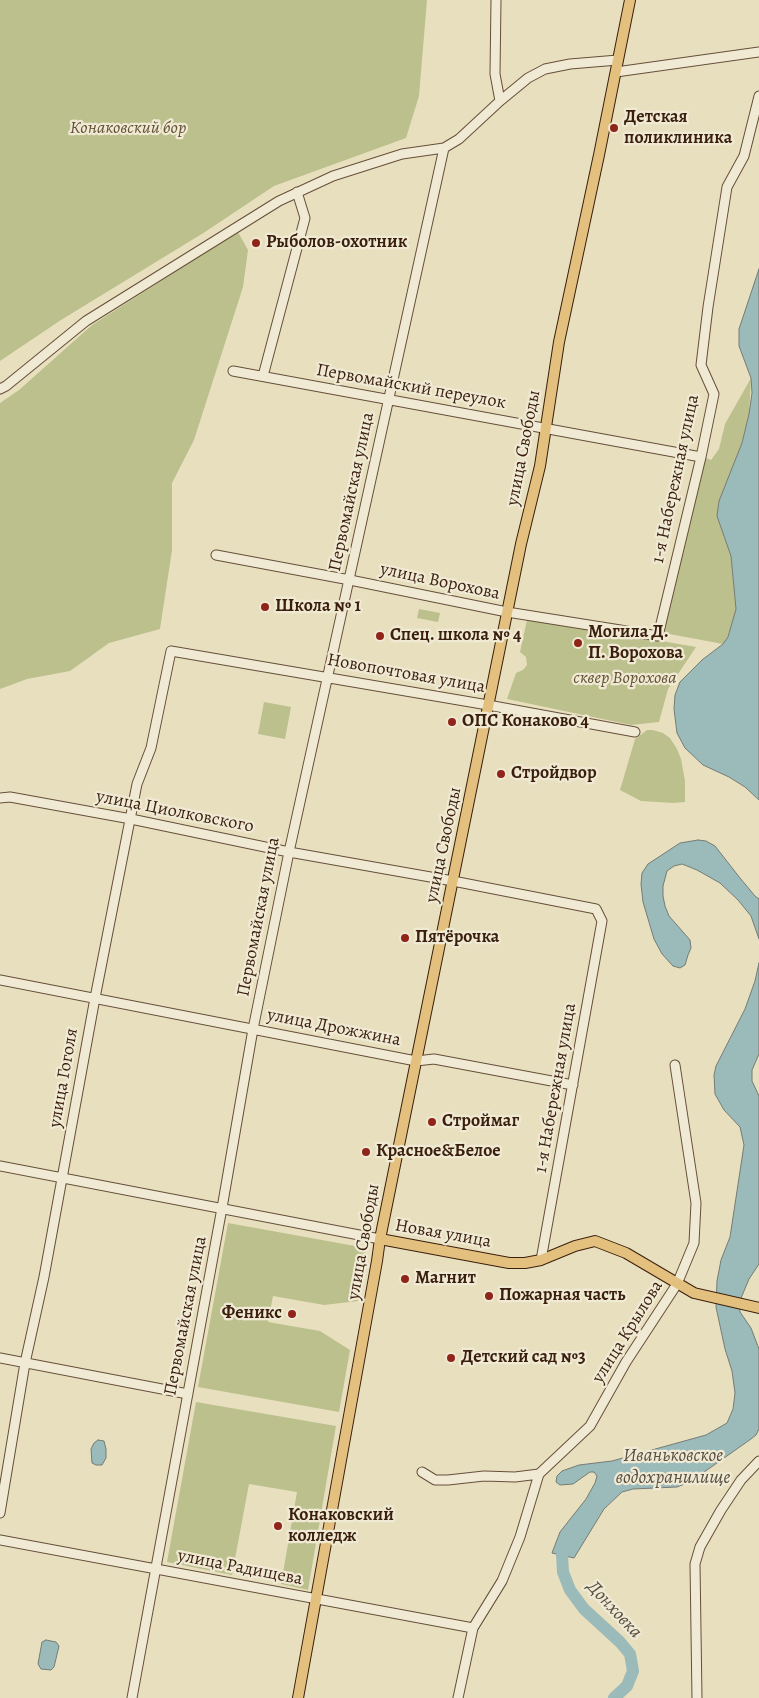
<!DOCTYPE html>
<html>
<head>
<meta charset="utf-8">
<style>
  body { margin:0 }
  canvas { display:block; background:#e8dfbe }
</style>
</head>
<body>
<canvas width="759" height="1698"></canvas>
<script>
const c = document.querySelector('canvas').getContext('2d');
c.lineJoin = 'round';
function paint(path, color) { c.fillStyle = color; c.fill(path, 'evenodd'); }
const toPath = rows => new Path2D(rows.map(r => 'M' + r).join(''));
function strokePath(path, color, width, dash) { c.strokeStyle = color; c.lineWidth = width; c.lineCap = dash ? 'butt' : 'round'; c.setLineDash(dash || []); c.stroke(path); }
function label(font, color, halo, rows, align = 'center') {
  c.font = font + ' Alegreya,serif'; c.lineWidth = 4.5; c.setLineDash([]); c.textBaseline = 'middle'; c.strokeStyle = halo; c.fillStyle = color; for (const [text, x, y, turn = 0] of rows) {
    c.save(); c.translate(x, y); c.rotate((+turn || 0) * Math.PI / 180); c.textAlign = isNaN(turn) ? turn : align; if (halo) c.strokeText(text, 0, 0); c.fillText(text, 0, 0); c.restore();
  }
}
const green = toPath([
  [0,0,427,0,419,96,406,138,274,186,205,232,61,320,0,361],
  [238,232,248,250,243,287,194,440,172,483,172,550,160,629,109,643,70,671,27,679,0,689,0,403,19,390,92,325],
  [751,378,749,414,742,443,717,516,731,556,733,579,736,609,728,637,723,644,664,633,704,457,711,460,719,449,725,424],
  [419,609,440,613,438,622,417,618],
  [527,620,650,639,696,647,668,689,659,722,631,725,507,699,516,673,523,670,527,665,526,657,520,652],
  [264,702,291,707,285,739,258,734],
  [647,730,653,730,663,733,670,738,677,749,681,759,685,781,685,802,673,803,641,801,620,790,635,739],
  [228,1223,366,1248,358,1301,324,1305,273,1296,268,1322,320,1331,350,1350,339,1412,198,1387],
  [196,1402,336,1426,308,1590,281,1584,297,1492,249,1484,232,1575,167,1562]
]);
const water = toPath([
  [759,269,759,800,745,787,729,777,703,765,685,748,677,733,674,709,675,695,680,682,702,660,723,644,728,637,736,609,731,556,717,516,719,501,742,443,749,414,752,393,751,378,739,346,739,329,759,269],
  [698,840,706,841,715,846,740,878,755,896,759,899,759,939,751,916,738,900,720,883,697,870,682,864,674,866,667,871,663,886,663,896,665,906,669,916,690,940,691,948,688,955,685,965,680,968,673,966,662,954,654,939,643,902,641,884,642,873,648,864,680,843,698,840],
  [759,963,759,1054,752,1070,752,1081,759,1096,759,1264,749,1279,739,1303,740,1312,751,1328,759,1349,759,1429,756,1435,751,1439,690,1482,677,1487,633,1489,622,1492,604,1509,574,1558,552,1553,560,1532,586,1499,595,1483,597,1476,594,1472,590,1472,573,1484,560,1485,556,1482,557,1476,562,1471,579,1465,612,1461,706,1435,727,1423,733,1409,735,1393,732,1371,725,1349,716,1307,717,1281,721,1260,730,1237,744,1145,740,1127,724,1110,715,1094,714,1075,716,1066,745,1009,755,981,759,963],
  [98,1440,104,1441,106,1449,106,1458,102,1465,96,1465,92,1463,91,1449,94,1443,98,1440],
  [46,1640,56,1642,59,1646,54,1667,51,1670,41,1669,38,1664,42,1642,46,1640]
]);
const river = toPath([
  [570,1540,562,1555,563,1572,570,1590,584,1609,620,1642,630,1654,633,1671,627,1686,614,1698]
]);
const minor = toPath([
  [496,0,495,74,500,101],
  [616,72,759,52],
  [233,371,701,457],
  [263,376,305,218,297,192],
  [0,389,6,386,86,321,279,201,333,176,402,154,444,148,459,139,500,101,528,78,545,69,570,64,618,60],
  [216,555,350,580,507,612,658,636,701,457,714,394,701,365,708,307,727,187,744,156,759,96],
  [0,798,10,797,131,819,289,852,453,881,596,909,602,921,541,1260],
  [0,980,416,1061,434,1059,573,1085],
  [0,1166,380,1239],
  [0,1358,188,1394],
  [422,1472,435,1480,448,1480,484,1476,515,1477,539,1474,590,1426,626,1362,677,1284,694,1243,696,1203,675,1065],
  [0,1513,25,1363,44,1277,95,998,137,784,151,748,171,651,488,705,635,732],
  [0,1540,473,1628],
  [132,1698,222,1208,253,1029,289,852,444,148],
  [458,1698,473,1628,502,1581,520,1537,539,1474],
  [697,1698,695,1564,700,1547,721,1510,741,1480,759,1461]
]);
const major = toPath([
  [380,1239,509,1263,525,1263,541,1260,575,1246,595,1241,626,1253,694,1293,759,1308],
  [298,1698,377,1261,380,1239,521,544,540,466,559,342,599,155,630,0]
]);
const markers = [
  [614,128,5,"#8f2418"],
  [256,243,5,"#8f2418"],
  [265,607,5,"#8f2418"],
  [380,636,5,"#8f2418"],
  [578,643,5,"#8f2418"],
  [452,722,5,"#8f2418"],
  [501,774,5,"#8f2418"],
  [405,938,5,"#8f2418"],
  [432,1122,5,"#8f2418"],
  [366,1152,5,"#8f2418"],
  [405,1279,5,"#8f2418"],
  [489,1296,5,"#8f2418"],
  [292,1314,5,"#8f2418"],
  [451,1358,5,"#8f2418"],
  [278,1526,5,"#8f2418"]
];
const poiNames = [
  ["Детская",624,118],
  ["поликлиника",624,139],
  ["Рыболов-охотник",266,243],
  ["Школа № 1",275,607],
  ["Могила Д.",588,633],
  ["П. Ворохова",588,654],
  ["Спец. школа № 4",390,636],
  ["ОПС Конаково 4",462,722],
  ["Стройдвор",511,774],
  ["Пятёрочка",415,938],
  ["Строймаг",442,1122],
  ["Красное&Белое",376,1152],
  ["Магнит",415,1279],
  ["Пожарная часть",499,1296],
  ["Феникс",282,1314,"right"],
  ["Детский сад №3",461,1358],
  ["Конаковский",288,1516],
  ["колледж",288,1537]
];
const parkNames = [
  ["Конаковский бор",128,129],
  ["сквер Ворохова",625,679]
];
const streetNames = [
  ["Первомайский переулок",411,387,10],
  ["улица Свободы",524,448,-79],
  ["1-я Набережная улица",676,479,-78],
  ["Первомайская улица",352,492,-78],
  ["улица Ворохова",440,582,12],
  ["Новопочтовая улица",406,674,10],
  ["улица Циолковского",175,812,11],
  ["улица Свободы",444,845,-78],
  ["Первомайская улица",259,917,-79],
  ["улица Дрожжина",334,1028,11],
  ["улица Гоголя",64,1078,-80],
  ["1-я Набережная улица",556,1088,-80],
  ["Новая улица",443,1234,10],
  ["улица Свободы",364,1242,-80],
  ["Первомайская улица",186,1316,-79],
  ["улица Крылова",628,1332,-58],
  ["улица Радищева",240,1568,11]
];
const waterNames = [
  ["Иваньковское",673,1456],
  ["водохранилище",673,1478],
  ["Донховка",614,1610,47]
];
paint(green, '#bcc08d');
paint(water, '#9bbaba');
strokePath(water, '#747c75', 1);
strokePath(river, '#9bbaba', 12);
strokePath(minor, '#664f39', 11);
strokePath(major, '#3a1f0d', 12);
strokePath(minor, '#f0ead5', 9);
strokePath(major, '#e4c07f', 10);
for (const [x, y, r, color] of markers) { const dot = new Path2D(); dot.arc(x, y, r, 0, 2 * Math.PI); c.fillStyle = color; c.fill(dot); strokePath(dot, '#f0ead5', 2); }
label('bold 18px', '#3a1f0d', '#f0ead5', poiNames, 'left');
label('italic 18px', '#614f33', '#f0ead5', parkNames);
label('18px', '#3a1f0d', '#f0ead5', streetNames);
label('italic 19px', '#574e41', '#f0ead5', waterNames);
</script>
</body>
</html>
